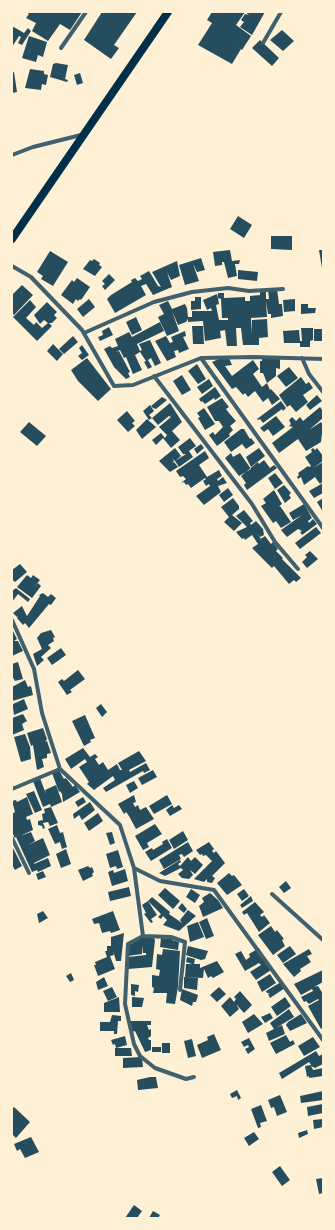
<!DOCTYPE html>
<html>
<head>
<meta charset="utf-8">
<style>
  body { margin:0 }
  #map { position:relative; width:335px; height:1230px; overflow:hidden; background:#fdf0d5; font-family:"Alegreya Sans",sans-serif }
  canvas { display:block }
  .frame { position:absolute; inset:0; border:13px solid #fdf0d5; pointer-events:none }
</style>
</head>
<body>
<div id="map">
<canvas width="335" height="1230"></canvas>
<div class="frame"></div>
</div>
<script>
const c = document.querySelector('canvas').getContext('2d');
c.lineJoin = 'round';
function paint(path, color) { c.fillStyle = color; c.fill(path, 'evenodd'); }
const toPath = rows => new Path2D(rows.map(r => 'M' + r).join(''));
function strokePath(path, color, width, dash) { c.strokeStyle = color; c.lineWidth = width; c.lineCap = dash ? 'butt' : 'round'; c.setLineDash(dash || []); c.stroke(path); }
const building = toPath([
  [26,12,82,12,70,30,60,24,48,41,32,31,36,23,26,18,29,14],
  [102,12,137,12,114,45,119,48,111,59,84,40],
  [212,12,265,12,252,35,240,27,244,22,241,20,245,14,249,15,245,12,236,25,251,36,242,50,237,46,241,49,232,64,198,45,212,23,207,20],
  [12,26,24,33,28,28,31,31,22,45,18,43,21,37,19,36,12,47],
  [282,30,294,41,283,51,270,40],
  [29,36,47,42,43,57,38,55,36,62,22,58],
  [260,40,279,58,272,66,252,48],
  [56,63,68,65,65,79,68,80,67,82,50,77,53,64],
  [30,69,44,71,44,74,48,75,46,85,42,84,41,90,25,88],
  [14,72,17,92,12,93,12,73],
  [80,73,83,83,77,85,74,75],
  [238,216,252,225,244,238,230,229],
  [271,236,292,236,292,250,271,249],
  [230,250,232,261,240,260,239,264,235,264,237,276,228,278,224,262,222,262,222,265,215,266,213,252],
  [319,250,323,250,323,268,322,268],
  [50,251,68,262,53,286,41,279,43,276,37,272],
  [201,258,205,270,197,272,193,264,199,281,185,285,179,265],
  [94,259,100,263,99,265,102,267,95,276,83,269,90,260,92,261],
  [177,261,180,276,171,280,167,272,172,287,153,295,146,284,141,286,146,295,115,313,107,299,111,295,132,282,131,280,135,278,138,281,142,279,140,276,149,271,158,286,161,287,152,272],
  [238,270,258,272,257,281,238,279],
  [109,274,115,280,105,290,102,286,105,284,102,281],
  [77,278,90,287,81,300,80,299,78,301,76,299,73,304,61,295,72,280,74,282],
  [22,285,33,295,14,315,12,313,12,295],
  [277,289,279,304,282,304,283,316,271,318,271,314,268,314,266,301,267,317,251,318,252,334,252,320,267,319,268,337,259,338,259,345,243,345,241,328,236,328,237,346,227,346,225,330,220,331,221,338,205,341,203,321,188,322,188,319,186,322,178,325,172,311,179,331,167,336,158,317,164,314,159,305,168,301,172,309,185,304,187,308,188,317,192,317,192,311,212,311,211,308,207,310,203,300,217,294,218,298,218,293,224,293,224,298,245,297,245,301,250,301,250,296,260,295,260,291,266,290,266,299,269,299,268,290],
  [218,298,221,299,222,318,228,318,228,320,219,320,216,305,219,304],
  [195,297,201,297,201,309,191,310,191,301,195,301],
  [89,299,95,307,83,317,77,309],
  [295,299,295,311,284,312,283,300],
  [30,300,36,307,26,318,34,325,36,322,42,328,48,323,44,320,40,324,34,315,47,302,57,312,54,315,57,318,52,323,49,323,52,326,37,341,13,317],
  [301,304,308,304,308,308,316,308,315,313,301,314],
  [136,317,142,330,132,335,126,322],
  [160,322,164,331,137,344,140,351,142,350,139,344,150,340,161,363,155,366,151,358,148,360,152,367,148,369,144,362,146,361,140,352,135,355,142,370,133,374,126,357,124,358,120,350,115,352,119,351,130,372,128,373,130,377,126,379,114,367,104,349,110,346,112,348,118,346,115,339,129,332,132,337],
  [192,326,203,326,204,344,193,344],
  [109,327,113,335,100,341,98,337,103,335,102,331],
  [301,328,313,328,313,340,310,341,310,347,300,347,300,343,284,343,283,331,299,330,300,341,302,341],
  [314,329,323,329,323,341,314,341],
  [185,331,186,336,183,337,189,349,179,353,178,350,174,351,176,357,167,361,155,341,166,336,170,343,173,342,171,337],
  [73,336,78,342,64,354,59,349],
  [53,344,63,354,57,361,47,351],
  [82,345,89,355,82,360,78,356,82,353,79,348],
  [87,358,111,389,98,401,78,381,71,370],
  [221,358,229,358,232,365,225,366,232,376,253,360,259,369,253,374,262,387,267,383,270,390,271,389,280,399,272,405,268,398,263,402,255,391,248,397,245,393,243,395,236,387,232,389,212,362],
  [262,358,280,359,280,369,276,368,276,376,267,383,263,373,260,373,260,361,262,361],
  [197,364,206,379,198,384,188,371],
  [289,367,298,378,286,387,277,376],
  [182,375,191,390,182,395,173,381],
  [301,377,306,384,309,382,313,388,303,395,308,402,296,412,290,405,287,407,279,395],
  [209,379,213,386,202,394,197,387],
  [215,387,221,396,215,400,214,398,205,404,202,401,201,402,199,399],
  [317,395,322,401,310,410,306,405],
  [162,397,167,400,156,409,153,408,151,406],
  [222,398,229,407,226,409,229,413,236,421,230,426,233,430,229,434,230,436,217,446,209,435,213,432,215,435,223,427,219,421,215,421,207,407],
  [281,401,286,408,283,411,282,409,263,423,260,419,258,420,257,419],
  [170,403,182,422,172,431,180,440,171,448,163,438,156,445,152,440,161,433,165,438,167,435,159,427,171,417,169,416,158,425,152,418,149,420,143,411,150,405,154,411,149,415,152,418],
  [320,407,323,411,323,418,309,430,321,422,323,425,321,442,306,451,298,439,279,453,272,443,293,427,289,426,291,424,289,420,292,417,296,421,300,417,303,421],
  [204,408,215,424,205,430,198,418,200,417,197,413],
  [127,411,135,421,132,423,135,426,128,432,117,420],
  [276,416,285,427,273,436,268,429,264,432,260,428],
  [147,419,156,427,142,439,136,430],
  [29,422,46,436,37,446,20,432],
  [241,429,244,429,250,439,251,438,255,443,246,449,242,444,231,452,224,442],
  [190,438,196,446,189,451,193,457,179,467,175,461,186,454,183,454,178,447],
  [201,444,204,448,197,454,194,449],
  [175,448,181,456,175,461,172,458,174,461,172,463,174,462,178,467,170,472,159,461],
  [259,448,265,456,251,467,246,457],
  [313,448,315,450,317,448,323,456,323,461,313,468,323,462,323,481,320,484,315,477,304,485,301,477,298,479,297,477,299,475,298,473,308,466,309,467,311,466,305,457,312,452,311,450],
  [205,451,209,458,199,465,207,477,219,470,222,476,217,479,218,481,223,477,227,483,218,486,221,492,204,505,196,496,210,486,209,484,206,486,203,481,206,479,205,478,191,488,188,484,186,485,184,482,181,483,186,479,183,476,180,477,176,471],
  [231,453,233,457,240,453,251,469,239,476,225,458],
  [264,460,270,468,274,465,277,468,247,490,244,485,246,483,241,476,258,462,259,464],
  [275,473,283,483,275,489,268,478],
  [323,483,323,493,314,498,309,491],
  [284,485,291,493,289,495,291,498,285,503,277,490],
  [228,488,233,495,224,502,219,495],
  [274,490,282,504,278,507,280,506,291,522,281,528,276,521,273,523,261,506,266,503,263,499],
  [233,498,239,506,239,509,232,515,242,523,234,531,224,522,229,517,221,507],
  [323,498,323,512,317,502],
  [304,504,312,518,308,521,309,523,313,519,317,524,302,535,300,532,302,531,298,529,287,537,281,530,302,515,293,520,289,513],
  [244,510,253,521,250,523,251,525,256,521,263,529,264,535,260,537,257,533,261,539,259,540,265,536,271,544,273,542,278,549,276,551,283,558,282,559,301,578,296,582,294,580,289,584,274,566,272,568,265,561,272,554,265,561,252,548,258,544,252,535,245,540,244,538,242,539,236,532,247,527,236,516],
  [316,527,321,533,300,549,295,543],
  [310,551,318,559,307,568,302,562,307,557,305,555],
  [20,564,27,572,15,582,12,579,12,570],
  [27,575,31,578,33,575,40,580,35,586,38,583,41,586,32,598,17,587],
  [16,588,30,599,28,602,18,594,12,602,12,591],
  [43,593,48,597,51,594,56,598,51,605,49,604,29,628,25,623,23,625,17,618,18,616,17,617,13,613,22,606,27,616,40,596,39,595],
  [12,629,17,639,14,641,18,641,23,651,12,656],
  [51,630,55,637,53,638,54,641,48,645,51,648,41,657,44,660,37,666,33,654,42,649,37,638,41,633],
  [61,648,66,655,52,665,47,658],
  [18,662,23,679,15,681,12,676,12,664],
  [78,670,85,679,70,690,72,692,67,695,58,682,62,679,64,681],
  [25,680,28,687,31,686,33,695,12,701,12,687],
  [24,699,28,709,14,715,12,701,13,704],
  [101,704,107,712,102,717,96,708],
  [23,714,27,721,22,724,24,730,12,735,12,718],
  [85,715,95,738,90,740,91,742,84,746,72,721],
  [43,728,47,739,45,742,47,741,51,753,47,754,47,758,42,759,44,767,37,770,33,745,31,746,27,733],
  [25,734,30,747,31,759,21,762,14,737],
  [83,748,90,757,95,754,98,757,95,759,99,765,103,762,108,770,117,764,120,770,122,770,118,763,139,751,146,761,129,770,130,772,146,763,150,770,144,773,143,771,106,792,103,788,115,780,113,776,94,790,87,784,89,782,79,767,87,762,85,759,71,769,65,759],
  [59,770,64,779,66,778,73,787,75,785,80,792,63,802,62,794,60,791,59,792,52,773],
  [153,770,157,777,142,785,138,778],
  [40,778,46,794,45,790,56,785,62,802,51,807,58,823,50,826,48,822,43,823,45,828,43,829,42,826,38,825,38,821,43,820,42,814,45,813,44,809,51,807,50,804,43,807,33,781],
  [134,781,138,788,130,793,126,785],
  [34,791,42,810,35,813,26,794],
  [134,795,136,802,133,803,135,807,138,805,140,810,146,807,154,819,136,829,129,816,126,812,124,814,118,804],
  [167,795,172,804,154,814,149,806],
  [27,797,33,814,26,817,27,820,30,819,33,830,20,836,31,832,35,841,28,845,43,838,50,855,34,863,34,864,48,858,51,866,38,872,37,870,32,872,16,837,15,838,12,832,12,814,15,812,12,801,16,800,17,802],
  [83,797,86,802,78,807,75,802],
  [90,802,95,810,82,820,79,815,74,819,73,814],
  [172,805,174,808,179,805,182,809,170,816,166,810],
  [98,813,103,821,89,831,84,823],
  [155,824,162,834,147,843,149,847,143,850,135,836],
  [57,825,60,833,63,832,65,840,67,847,62,849,60,842,55,844,48,829],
  [183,831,188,840,174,849,169,840],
  [112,832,115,843,110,845,106,833],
  [167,839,172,848,151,861,145,852,152,848,153,850,163,844,162,842],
  [188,842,193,851,184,857,182,854,179,855,181,859,164,869,159,860],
  [209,842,214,849,212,851,214,853,216,851,225,863,212,876,215,878,212,883,207,882,207,879,204,882,194,879,212,861,206,855,203,856,202,854,200,855,196,850],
  [12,846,22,866,15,870,12,865],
  [66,849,71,864,61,868,56,854],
  [118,850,123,867,117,869,116,866,110,868,106,854],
  [188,857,191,861,195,857,203,865,195,874,190,870,193,875,189,879,182,878,178,874,183,870,181,868,165,876,159,873,180,860,181,862,178,864,180,866],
  [88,866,90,868,92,867,94,872,92,874,93,876,83,881,78,870],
  [125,869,128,881,112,886,108,872,113,870,114,873],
  [43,871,46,877,38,880,36,874],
  [229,873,232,876,234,875,242,885,227,895,217,883],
  [286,881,291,888,284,893,279,887],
  [129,887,131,896,110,901,108,892],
  [165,888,180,901,173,909,158,895],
  [191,889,200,895,195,903,186,897],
  [244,889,249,896,242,901,237,894],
  [210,893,218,900,223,908,203,917,199,906,204,902,202,898],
  [251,896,253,901,242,908,240,905],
  [152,897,170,912,169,914,182,923,180,920,188,910,196,916,179,931,163,925,167,920,163,916,161,919,158,917,161,914,148,901],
  [148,901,157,915,151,919,153,922,151,923,144,914,146,913,142,905],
  [255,902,264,912,260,915,262,917,264,915,270,923,259,932,247,913,244,915,242,912],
  [182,903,187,909,184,913,178,908],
  [43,911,48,918,39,923,37,914],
  [113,911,120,930,111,933,110,931,102,933,99,923,94,924,92,919],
  [207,918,214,936,206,939,199,922],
  [198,922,204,937,190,942,187,926],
  [271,926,275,932,277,930,284,939,282,940,285,946,273,955,258,935],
  [124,933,121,961,116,961,113,950,114,955,110,956,115,969,98,976,94,965,96,965,95,962,107,957,105,951,107,951,107,946,111,946,111,937],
  [153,937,155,940,152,967,128,969,128,957,146,955,146,953,143,953,143,945,142,954,127,956,129,944,133,944,133,940,139,938],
  [170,937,172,938,172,940,179,942,178,950,160,947,161,938,169,939],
  [188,946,208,951,205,959,201,960,186,955],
  [290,946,296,954,283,963,277,955],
  [259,948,271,970,256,980,250,972,261,965,259,963,245,971,235,954,241,951,246,960,250,957,249,954],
  [163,949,180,951,178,987,175,1004,166,1003,167,993,153,993,154,988,152,987,152,975,159,976,160,970,156,969,157,954,162,955],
  [309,949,312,954,307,956,311,962,300,969,301,971,294,977,283,964],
  [187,957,195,959,194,964,200,964,200,968,217,961,224,972,213,978,211,976,208,978,204,969,203,978,185,977,186,964,192,964,186,962],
  [323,970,323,982,314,987,318,986,323,994,323,1028,321,1029,308,1006,319,1000,318,999,309,1004,306,1001,304,1002,301,997,313,991,312,989,301,995,294,984],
  [71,973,74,980,70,982,66,976],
  [270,974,276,983,262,992,257,982],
  [104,977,108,986,98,990,96,982],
  [184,977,198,978,197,990,184,988],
  [281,982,285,988,270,998,268,994,270,993,267,993,266,991],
  [131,984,139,985,138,992,135,991,135,996,131,995],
  [112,987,117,997,108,1001,103,991],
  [219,987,226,994,217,1002,210,995],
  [182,989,198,995,196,1002,193,1002,192,1006,180,1000],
  [240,991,252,1005,244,1013,236,1004,239,1009,230,1017,221,1006,230,997,234,1002,236,999,234,997],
  [119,997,120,1012,104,1012,104,1003],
  [132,997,144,998,142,1007,132,1007],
  [285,997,291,1006,277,1016,271,1007],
  [289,1009,294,1017,276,1028,282,1025,285,1034,269,1041,266,1033,274,1029,270,1023],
  [270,1013,273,1018,265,1023,261,1017],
  [254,1014,263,1024,248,1033,242,1022],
  [301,1014,307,1023,290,1031,286,1025,288,1022],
  [112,1015,121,1016,121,1021,118,1021,117,1034,114,1034,114,1031,100,1031,100,1022,110,1022],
  [129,1021,151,1021,151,1025,147,1025,149,1030,151,1029,151,1036,148,1038,149,1040,151,1040,151,1050,145,1052,135,1031,132,1032],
  [214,1034,221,1050,202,1058,197,1045,208,1040,207,1037],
  [286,1035,290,1042,293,1040,295,1044,276,1054,270,1043],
  [125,1036,127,1045,116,1048,115,1044,113,1045,111,1040],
  [313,1037,320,1047,304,1056,298,1046],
  [249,1038,255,1049,248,1054,245,1049,249,1047,248,1045,244,1047,241,1042],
  [192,1039,196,1056,188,1058,184,1041],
  [162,1043,170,1043,170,1053,162,1053],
  [152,1047,161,1047,161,1052,152,1052],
  [115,1048,131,1048,132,1056,115,1056],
  [316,1051,319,1056,323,1054,323,1064,315,1068,311,1066,313,1070,323,1068,323,1076,309,1078,309,1076,307,1077,305,1066,311,1065,309,1062,282,1079,279,1073],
  [142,1057,143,1067,123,1068,123,1058],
  [150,1077,156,1077,158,1088,138,1090,137,1080],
  [237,1090,241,1098,238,1100,237,1096,232,1098,230,1094],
  [323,1091,323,1100,301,1103,300,1096],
  [280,1095,287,1112,277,1116,274,1107,271,1108,268,1100],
  [323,1104,323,1113,308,1116,307,1107],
  [261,1105,267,1121,260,1123,261,1127,258,1128,251,1109],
  [14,1107,30,1122,16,1138,12,1134,12,1109],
  [323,1119,323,1127,314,1129,313,1120],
  [307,1130,308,1134,299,1138,298,1133],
  [254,1132,259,1139,249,1146,244,1138],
  [31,1137,39,1152,25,1158,20,1149,17,1151,14,1144],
  [280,1166,290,1180,282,1186,272,1172],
  [323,1178,323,1193,319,1194,316,1179],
  [134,1205,142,1211,137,1218,125,1218],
  [153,1211,160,1215,158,1218,149,1218]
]);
const minor = toPath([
  [263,43,281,12],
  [61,48,86,12],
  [12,155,33,147,81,135],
  [12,266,31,277,82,330,114,386,133,385,201,358,254,357,323,359],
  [84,333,154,302,192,292,228,288,249,291,283,289],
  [201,358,323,528],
  [302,358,309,374,323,392],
  [154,376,252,504,275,542,298,569],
  [12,620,34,669,42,713,60,769,120,825,134,868,160,881,214,890,323,1040],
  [12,789,60,769],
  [12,838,29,873],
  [134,868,143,936],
  [272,894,323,940],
  [180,990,185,942,171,937,143,936,128,944,125,1004,134,1044,140,1056,155,1068,186,1079,194,1077]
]);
const secondary = toPath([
  [12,239,168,12]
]);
paint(building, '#264d5e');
strokePath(minor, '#3f606c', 4);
strokePath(secondary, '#003049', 8);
</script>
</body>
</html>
